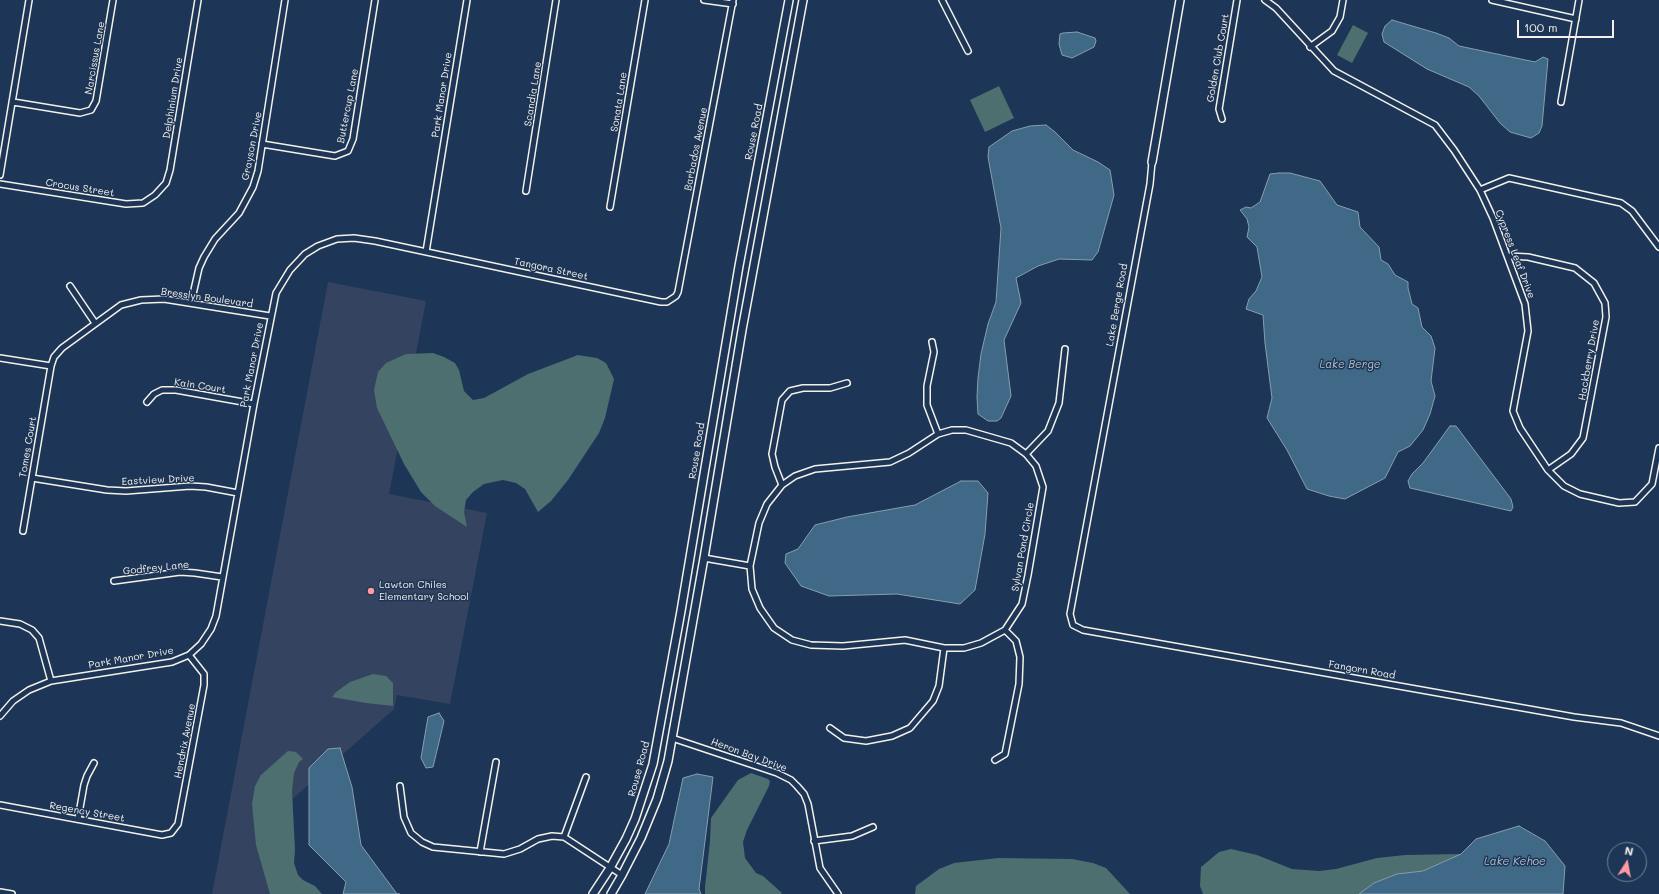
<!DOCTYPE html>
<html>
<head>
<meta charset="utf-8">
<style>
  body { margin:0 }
  #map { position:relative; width:1659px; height:894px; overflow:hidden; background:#1d3557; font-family:Mali,sans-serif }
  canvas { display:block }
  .north { position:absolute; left:1607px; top:842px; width:40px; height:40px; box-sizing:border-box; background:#1d3557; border:1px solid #738091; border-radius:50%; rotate:11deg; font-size:11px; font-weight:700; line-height:16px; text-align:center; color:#f4f1e8 }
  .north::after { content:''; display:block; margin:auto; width:14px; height:18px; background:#ff9aa2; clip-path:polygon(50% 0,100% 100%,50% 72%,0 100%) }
  .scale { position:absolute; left:1517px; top:20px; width:97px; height:18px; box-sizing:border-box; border:2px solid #f4f1e8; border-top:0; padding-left:5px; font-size:12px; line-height:14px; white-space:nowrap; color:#f4f1e8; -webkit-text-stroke:3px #1d3557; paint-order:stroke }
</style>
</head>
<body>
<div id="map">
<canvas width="1659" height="894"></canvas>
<div class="north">N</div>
<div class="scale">100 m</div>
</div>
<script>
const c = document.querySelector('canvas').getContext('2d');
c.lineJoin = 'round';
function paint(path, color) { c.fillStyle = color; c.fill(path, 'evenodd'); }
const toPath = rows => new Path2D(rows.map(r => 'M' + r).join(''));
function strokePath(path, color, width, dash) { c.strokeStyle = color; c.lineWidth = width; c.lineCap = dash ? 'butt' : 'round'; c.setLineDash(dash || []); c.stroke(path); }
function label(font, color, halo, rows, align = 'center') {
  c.font = font + ' Mali,sans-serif'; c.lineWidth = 3; c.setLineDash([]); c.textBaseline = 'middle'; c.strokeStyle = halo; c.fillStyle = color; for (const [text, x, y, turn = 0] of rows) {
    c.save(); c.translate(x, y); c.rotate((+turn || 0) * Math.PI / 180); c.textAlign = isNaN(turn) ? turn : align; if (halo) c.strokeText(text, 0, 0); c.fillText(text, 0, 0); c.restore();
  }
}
const built = toPath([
  [328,282,426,301,389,494,487,513,450,704,397,695,394,709,288,803,294,894,212,894]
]);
const green = toPath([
  [1353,25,1368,33,1352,63,1337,55],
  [999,86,1014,118,985,132,970,100],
  [433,353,444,357,455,363,459,370,464,391,473,400,484,398,528,374,578,355,597,358,606,363,614,379,605,418,599,433,568,480,551,501,538,512,525,489,516,483,503,480,484,484,473,492,466,500,464,512,467,527,435,506,421,492,404,464,377,408,374,390,378,372,386,363,406,354],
  [373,674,386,676,393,683,393,706,366,703,332,697,336,692,350,682],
  [288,751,296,752,303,759,299,762,294,773,292,791,295,850,294,863,298,875,303,880,315,886,322,894,270,894,256,845,252,804,255,786,261,775],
  [751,773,768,779,770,781,769,786,747,830,743,842,745,858,756,873,763,876,782,893,781,894,705,894,705,887,710,841,711,818,738,780],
  [1231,849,1257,855,1292,869,1319,871,1336,869,1377,858,1405,855,1461,854,1423,871,1397,874,1374,883,1359,894,1203,894,1200,886,1201,867,1219,852],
  [998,858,1072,859,1093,863,1106,868,1130,894,915,894,916,886,939,869,954,863]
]);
const water = toPath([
  [1392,20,1436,33,1449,38,1459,46,1535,62,1543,57,1548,59,1542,126,1539,133,1531,138,1510,132,1500,123,1479,96,1469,87,1427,69,1384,42,1382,34,1385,26,1392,20],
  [1077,32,1095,38,1096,41,1094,47,1072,58,1062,55,1059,44,1060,34,1063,33,1077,32],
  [1046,125,1055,132,1073,150,1098,162,1110,170,1114,195,1098,252,1092,260,1059,259,1038,266,1016,278,1021,303,1004,340,1011,396,1001,418,997,421,988,421,978,414,977,397,978,378,981,354,988,324,996,302,1001,228,988,157,989,147,1012,131,1030,126,1046,125],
  [1279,173,1290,173,1320,181,1337,205,1358,212,1360,227,1379,247,1381,260,1388,264,1395,275,1408,282,1408,288,1412,304,1418,308,1422,327,1431,336,1435,348,1431,381,1435,396,1430,414,1423,430,1410,446,1398,452,1385,478,1345,499,1329,496,1307,489,1287,450,1267,418,1272,398,1265,343,1263,315,1246,309,1249,299,1256,291,1262,277,1257,247,1247,237,1249,227,1247,219,1240,210,1246,207,1251,208,1260,202,1270,174,1279,173],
  [1450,426,1456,426,1511,499,1513,507,1511,511,1410,488,1408,481,1412,474,1423,463,1450,426],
  [961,481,978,481,988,493,985,534,975,590,960,604,897,594,829,596,801,586,785,563,786,554,798,549,815,525,847,517,915,505,961,481],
  [439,713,444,721,433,767,426,768,421,758,428,717,439,713],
  [340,748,352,787,361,845,397,894,400,894,343,894,346,882,309,845,309,768,328,749,340,748],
  [697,774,713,777,699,889,701,894,645,894,669,844,683,778,697,774],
  [1519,826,1545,841,1565,866,1563,894,1359,894,1374,883,1397,874,1423,871,1461,854,1476,839,1519,826]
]);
const minor = toPath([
  [704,0,733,4],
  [942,0,968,51],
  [1265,0,1276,8,1334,71,1435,125,1454,150,1480,190,1493,218,1525,304,1528,331,1513,411,1520,428,1548,470,1564,486,1580,494,1619,503,1635,502,1652,484,1659,448],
  [1492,0,1576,19],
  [1310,47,1332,31,1340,17,1343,0],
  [13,102,80,113,91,110,96,101,113,0],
  [1561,102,1579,0],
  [1222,119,1219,109,1237,0],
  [262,144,335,156,348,151,353,139,375,0],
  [1152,162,1150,184,1070,614,1073,625,1083,630,1190,649,1574,717,1621,723,1659,736],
  [0,175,29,0],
  [0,184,126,204,143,203,155,195,166,183,170,170,198,0],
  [1480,190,1509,178,1621,203,1632,211,1659,247],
  [526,191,556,0],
  [610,207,645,0],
  [426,252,467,0],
  [1508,256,1528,257,1575,268,1594,283,1605,303,1606,317,1583,438,1571,454,1548,470],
  [70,286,95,323],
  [191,303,199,268,204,257,215,239,239,213,253,187,258,171,285,0],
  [932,342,934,352,927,386,927,405,938,434],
  [0,358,51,366],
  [147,402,154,394,162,390,176,390,254,404],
  [952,430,966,430,1011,443,1026,454,1036,466,1043,487,1028,575,1022,604,1005,630,981,643,964,648,944,648,905,640,843,646,811,645,792,640,774,628,760,608,752,589,750,566,759,523,767,504,782,485,795,476,815,469,890,462,909,453,938,434,952,430],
  [1026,454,1048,431,1059,403,1065,349],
  [32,478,107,490,126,491,190,486,206,487,238,493],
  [782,485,775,467,772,454,782,400,790,391,803,388,830,388,847,383],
  [23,531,51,366,54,357,62,348,121,305,141,300,164,299,270,316],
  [704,558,750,566],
  [114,581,180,572,195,573,222,577],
  [0,621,20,624,32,630,39,638,51,681],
  [0,716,13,701,29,690,51,681,172,662,189,655,201,644,211,629,216,616,254,404,276,293,290,270,305,254,318,246,337,239,354,238,375,241,661,302,667,302,676,296,678,292,733,0],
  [830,728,844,738,866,741,892,736,910,728,933,701,939,686,944,648],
  [672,738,777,773,791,780,797,786,804,794,808,804,820,868,838,894],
  [995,760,1005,754,1019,684,1020,657,1016,641,1005,630],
  [400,786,404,817,411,833,422,842,433,847,504,854,520,849,538,839,552,836,564,837,622,875],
  [0,805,162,835,171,833,178,824,204,685,204,674,189,655],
  [78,819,84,785,87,776,94,763],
  [564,837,586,777],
  [814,841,852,836,873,827],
  [480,852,496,762],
  [0,892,12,894]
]);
const tertiary = toPath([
  [1152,162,1180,0],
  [593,894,610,868,626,839,635,819,653,764,681,611,739,266,789,0],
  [611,894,622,875,641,838,657,799,668,761,704,558,742,330,803,0]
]);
const markers = [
  [371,591,4,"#ff9aa2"]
];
const streetNames = [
  ["Narcissus Lane",95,58,-80],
  ["Golden Club Court",1218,58,-80],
  ["Scandia Lane",533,94,-81],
  ["Park Manor Drive",442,95,-81],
  ["Delphinium Drive",173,98,-81],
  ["Sonata Lane",619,102,-81],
  ["Buttercup Lane",348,106,-79],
  ["Rouse Road",754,132,-79],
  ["Grayson Drive",252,146,-79],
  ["Barbados Avenue",696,149,-79],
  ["Crocus Street",80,188,9],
  ["Cypress Leaf Drive",1515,254,69],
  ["Tangora Street",551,269,12],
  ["Bresslyn Boulevard",207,298,8],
  ["Lake Berge Road",1117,305,-80],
  ["Hackberry Drive",1589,360,-80],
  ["Park Manor Drive",252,365,-79],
  ["Kain Court",200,386,9],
  ["Tomes Court",28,447,-80],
  ["Rouse Road",697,451,-81],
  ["Eastview Drive",158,480,-3],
  ["Sylvan Pond Circle",1023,547,-80],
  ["Godfrey Lane",156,568,-6],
  ["Park Manor Drive",131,658,-10],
  ["Fangorn Road",1362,670,10],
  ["Hendrix Avenue",185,741,-79],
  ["Heron Bay Drive",749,755,20],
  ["Rouse Road",639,769,-75],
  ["Regency Street",87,812,10]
];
const poiNames = [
  ["Lawton Chiles",379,585],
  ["Elementary School",379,597]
];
const waterNames = [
  ["Lake Berge",1350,365],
  ["Lake Kehoe",1515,862]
];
paint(built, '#344460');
paint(green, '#4d6f70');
paint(water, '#3f6986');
strokePath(water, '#879fad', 1);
strokePath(minor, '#f4f1e8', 8);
strokePath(tertiary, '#f4f1e8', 10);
strokePath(minor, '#1d3557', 5);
strokePath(tertiary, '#1d3557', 7);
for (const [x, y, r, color] of markers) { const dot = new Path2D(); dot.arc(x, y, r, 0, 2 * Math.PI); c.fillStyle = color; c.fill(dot); strokePath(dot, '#1d3557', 1.5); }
label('10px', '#f4f1e8', '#1d3557', streetNames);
label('10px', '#f4f1e8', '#1d3557', poiNames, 'left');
label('italic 11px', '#b5c1c6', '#1d3557', waterNames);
</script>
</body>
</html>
